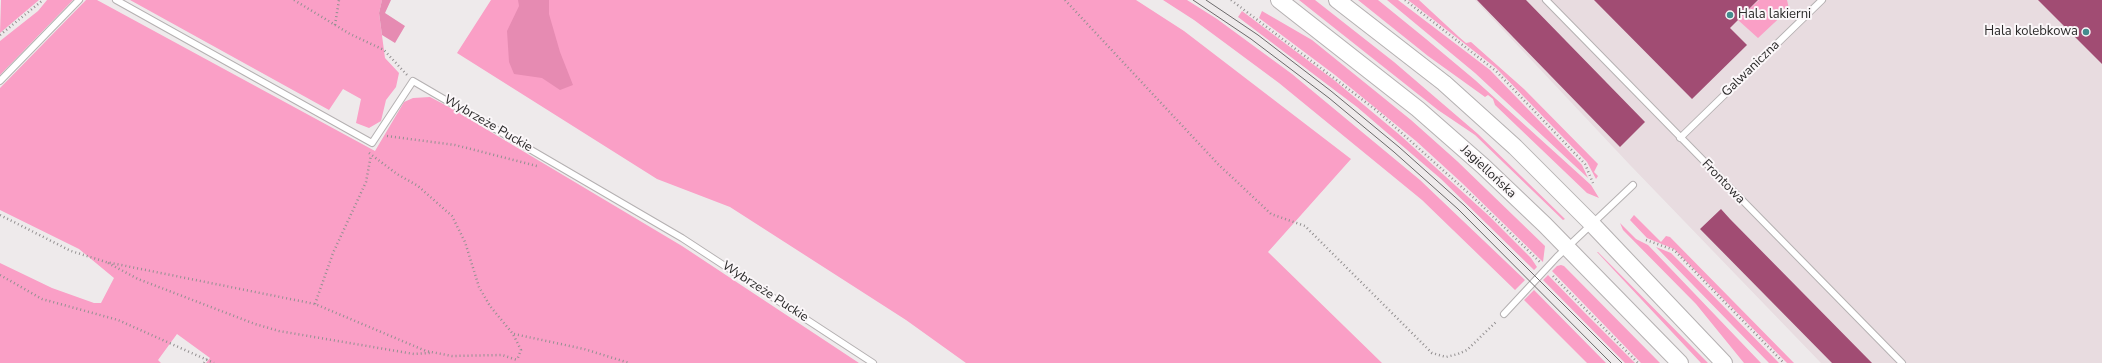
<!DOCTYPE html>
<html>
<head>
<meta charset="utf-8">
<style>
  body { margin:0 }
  canvas { display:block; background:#eeeaeb }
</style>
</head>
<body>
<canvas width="2102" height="363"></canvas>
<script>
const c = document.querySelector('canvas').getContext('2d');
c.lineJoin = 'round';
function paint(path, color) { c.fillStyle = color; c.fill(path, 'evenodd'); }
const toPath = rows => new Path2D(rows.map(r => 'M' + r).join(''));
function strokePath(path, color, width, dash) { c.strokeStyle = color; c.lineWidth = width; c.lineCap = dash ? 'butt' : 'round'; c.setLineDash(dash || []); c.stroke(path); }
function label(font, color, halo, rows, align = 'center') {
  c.font = font + ' "Nunito Sans",sans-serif'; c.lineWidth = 4; c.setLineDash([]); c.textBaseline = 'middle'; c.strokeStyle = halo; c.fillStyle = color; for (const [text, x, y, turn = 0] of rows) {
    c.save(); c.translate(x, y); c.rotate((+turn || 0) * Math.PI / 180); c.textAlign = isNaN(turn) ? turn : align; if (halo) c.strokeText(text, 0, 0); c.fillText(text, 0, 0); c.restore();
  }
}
const built = toPath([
  [1475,0,2102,0,2102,363,1821,363,1630,165]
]);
const green = toPath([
  [1,0,39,0,0,33],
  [47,0,73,0,0,75,0,41,38,11],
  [86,0,97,0,375,151,404,102,413,98,430,97,449,107,682,246,859,363,206,363,210,358,177,334,158,360,161,363,0,363,0,263,52,288,94,303,101,303,114,278,79,249,0,210,0,88],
  [130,0,382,0,379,13,385,58,399,73,396,87,386,100,381,121,369,128,356,123,361,99,343,89,329,110],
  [491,0,1136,0,1184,31,1351,159,1268,252,1382,363,966,363,906,320,730,207,657,179,457,53],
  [1163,0,1187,0,1217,19,1292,74,1420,180,1525,280,1515,290,1422,200,1279,83,1194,20],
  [1299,0,1315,0,1394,62,1478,134,1565,219,1563,220,1475,135,1438,110],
  [1358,0,1378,0,1426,39,1475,80,1591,185,1599,198,1587,193,1495,105,1493,99,1488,95,1485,97,1428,56],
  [1387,0,1398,0,1490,70,1582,165,1588,178,1475,73],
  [1408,0,1419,0,1459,37,1466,43,1471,42,1524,89,1598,164,1594,172,1598,176,1596,179,1587,162,1496,68],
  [1759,0,1787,0,1789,9,1758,38,1738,20],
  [1242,11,1334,80,1401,136,1489,216,1531,258,1537,267,1534,270,1441,179,1357,107,1238,17],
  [1262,11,1312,40,1411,120,1457,161,1545,246,1543,262,1462,183,1416,141,1335,75,1259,18],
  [1634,215,1661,242,1666,236,1670,237,1794,363,1787,363,1674,249,1647,238,1630,220],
  [1620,223,1636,239,1648,245,1761,363,1744,363,1696,304,1623,230],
  [1656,247,1671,253,1681,263,1779,363,1769,363],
  [1597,252,1598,252,1708,363,1701,363],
  [1561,265,1564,266,1660,363,1641,363,1552,271,1557,266],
  [1548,275,1584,312,1635,363,1625,363,1543,280],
  [1534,290,1606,363,1587,363,1524,300]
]);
const forest = toPath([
  [382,0,391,0,385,13,405,26,395,43,382,35,379,13],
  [518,0,549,0,549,14,560,52,573,85,560,90,542,78,514,74,509,62,507,31,519,6]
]);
const building = toPath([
  [1477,0,1526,0,1645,122,1620,147],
  [1594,0,1758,0,1730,28,1747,45,1692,99],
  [2038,0,2102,0,2102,64],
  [1721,209,1730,219,1872,363,1832,363,1700,229]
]);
const path = toPath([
  [294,0,350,34,384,50,407,75],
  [1065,0,1218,164,1271,214,1305,226,1432,353,1446,357,1458,354,1467,350,1497,321],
  [1231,0,1376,110,1474,198,1540,262],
  [1405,0,1496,71,1585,164,1593,183],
  [335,25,339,0],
  [0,35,43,0],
  [387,136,455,145,537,166],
  [369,153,397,174,418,186,452,216,465,242,479,287,490,306,513,334,521,350,517,360],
  [0,215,71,251,106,262,315,304,426,351,452,356,502,355,517,360],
  [1646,240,1674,250,1784,363],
  [108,263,138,279,255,324,279,331,414,354,430,353],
  [0,275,42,299,118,320,214,363],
  [1553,276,1638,363],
  [315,304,333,253,366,182,371,155],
  [514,334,584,349,629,363],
  [204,363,207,359]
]);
const service = toPath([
  [116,0,372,143,413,81,682,238,873,363],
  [1546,0,1902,363],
  [0,81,79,0],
  [1680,138,1822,0],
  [1504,314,1557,257,1633,185]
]);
const secondary = toPath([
  [1279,0,1418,109,1483,166,1545,225,1680,363],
  [1337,0,1444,83,1515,147,1592,224,1724,363]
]);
const tram = toPath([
  [1193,0,1251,39,1329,98,1394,152,1458,209,1611,363],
  [1206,0,1258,35,1331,91,1399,147,1464,205,1622,363]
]);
const markers = [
  [1730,15,4,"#448c8e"],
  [2086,32,4,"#448c8e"]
];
const poiNames = [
  ["Hala lakierni",1738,15],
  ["Hala kolebkowa",2078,32,"right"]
];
const streetNames = [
  ["Galwaniczna",1751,69,-44],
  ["Wybrzeże Puckie",488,124,30],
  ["Jagiellońska",1488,172,43],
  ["Frontowa",1723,182,46],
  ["Wybrzeże Puckie",765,292,33]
];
paint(built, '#e8dce0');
paint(green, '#fa9fc6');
paint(forest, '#e68bb2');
paint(building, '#a14c73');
strokePath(service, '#b5b1b2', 8);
strokePath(secondary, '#b5b1b2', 18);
strokePath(path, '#939091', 2.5, [1, 3]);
strokePath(service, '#fff', 6);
strokePath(secondary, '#fff', 16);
strokePath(tram, '#6c6a6b', 1);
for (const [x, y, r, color] of markers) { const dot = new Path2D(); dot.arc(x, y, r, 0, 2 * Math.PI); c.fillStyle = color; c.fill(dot); strokePath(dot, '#fbf7f9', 1.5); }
label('13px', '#2c2b2b', '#fbf7f9', poiNames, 'left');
label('13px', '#2c2b2b', '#fbf7f9', streetNames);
</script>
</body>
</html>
